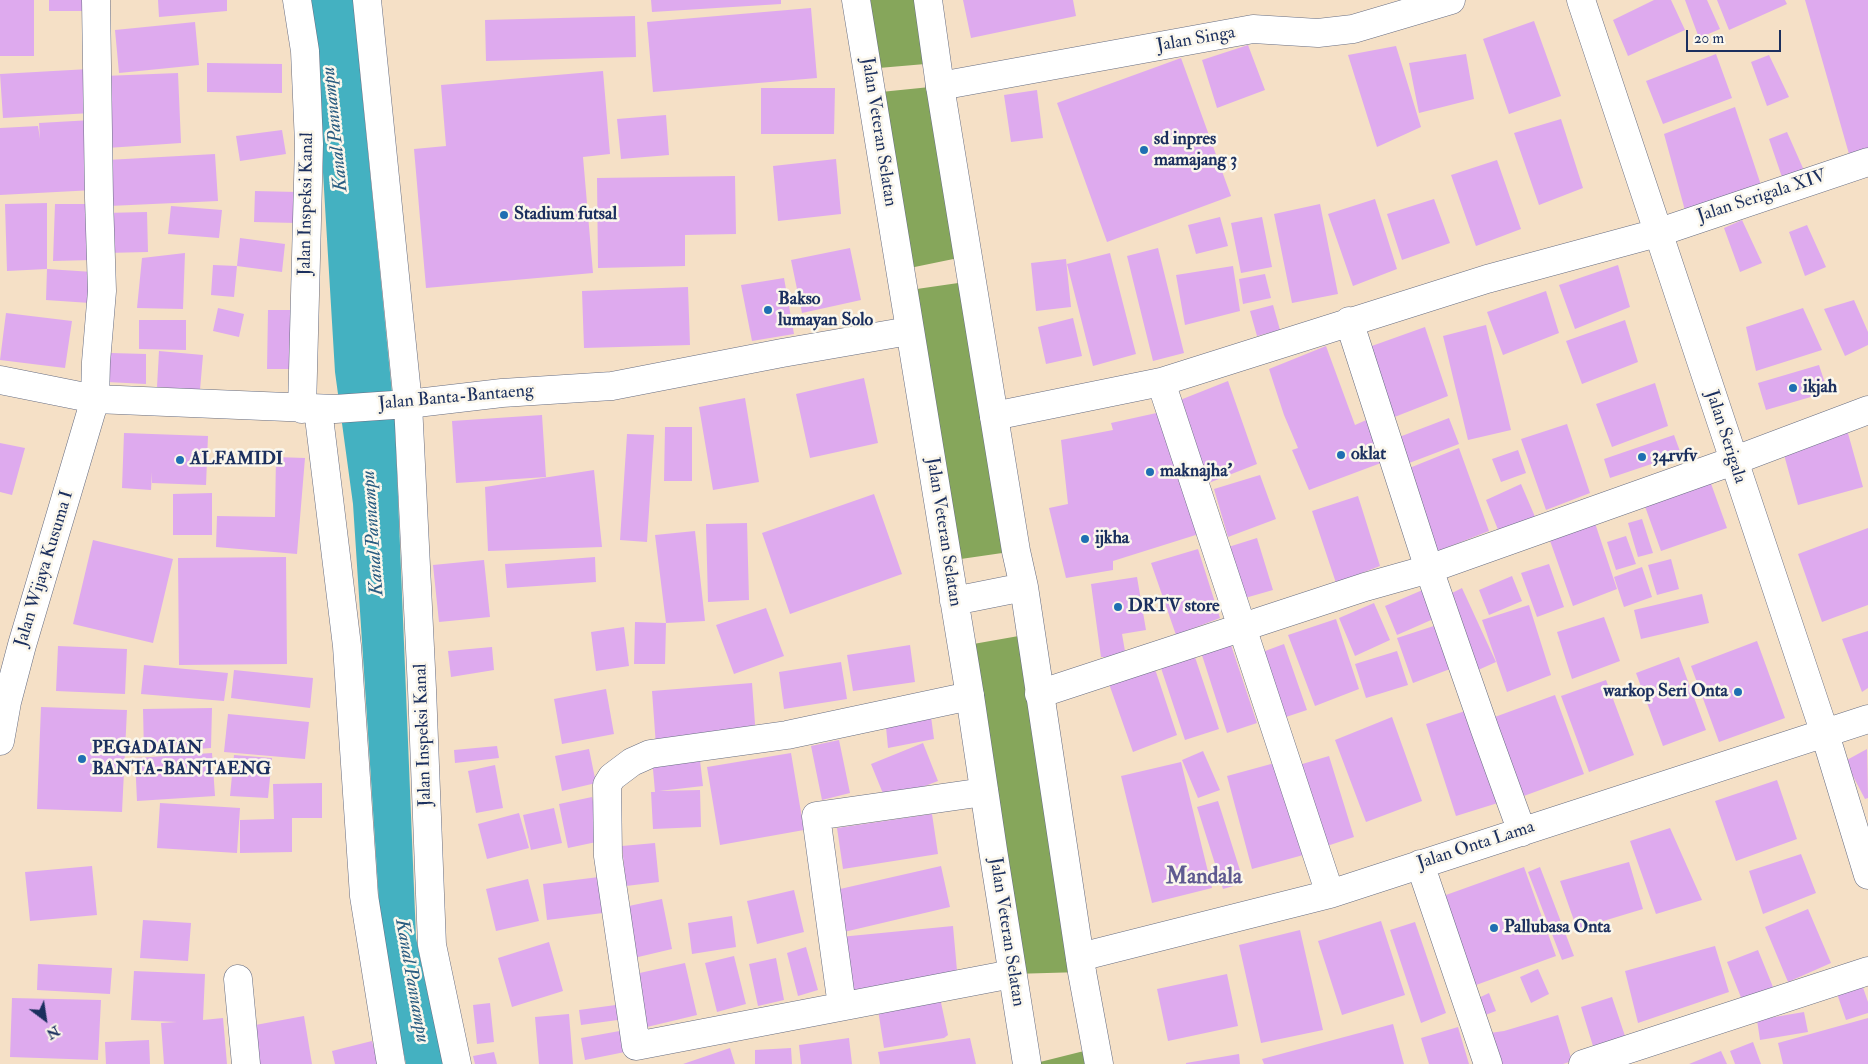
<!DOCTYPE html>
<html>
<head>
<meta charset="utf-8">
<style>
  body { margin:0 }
  #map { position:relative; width:1868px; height:1064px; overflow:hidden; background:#f5e0c6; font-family:"IM FELL Double Pica",serif }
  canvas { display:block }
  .north { position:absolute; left:20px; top:994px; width:50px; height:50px; -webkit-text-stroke:4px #fbf7ec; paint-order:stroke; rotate:149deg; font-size:14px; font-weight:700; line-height:20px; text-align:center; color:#1b2f5e }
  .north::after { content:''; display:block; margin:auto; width:18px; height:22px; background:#1b2f5e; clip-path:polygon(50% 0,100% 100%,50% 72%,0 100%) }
  .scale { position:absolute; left:1686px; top:30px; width:95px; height:22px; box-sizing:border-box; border:2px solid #1b2f5e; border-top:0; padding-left:6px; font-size:15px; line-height:18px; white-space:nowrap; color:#1b2f5e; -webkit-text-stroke:4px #fbf7ec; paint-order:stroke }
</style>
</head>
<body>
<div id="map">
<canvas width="1868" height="1064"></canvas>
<div class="north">N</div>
<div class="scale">20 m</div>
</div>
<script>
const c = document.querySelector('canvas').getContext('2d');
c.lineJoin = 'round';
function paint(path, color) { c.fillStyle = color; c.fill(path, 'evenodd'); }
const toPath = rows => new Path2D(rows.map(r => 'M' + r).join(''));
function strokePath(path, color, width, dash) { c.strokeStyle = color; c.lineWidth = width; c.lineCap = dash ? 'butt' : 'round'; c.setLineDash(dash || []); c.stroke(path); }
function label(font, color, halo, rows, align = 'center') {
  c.font = font + ' "IM FELL Double Pica",serif'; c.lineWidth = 5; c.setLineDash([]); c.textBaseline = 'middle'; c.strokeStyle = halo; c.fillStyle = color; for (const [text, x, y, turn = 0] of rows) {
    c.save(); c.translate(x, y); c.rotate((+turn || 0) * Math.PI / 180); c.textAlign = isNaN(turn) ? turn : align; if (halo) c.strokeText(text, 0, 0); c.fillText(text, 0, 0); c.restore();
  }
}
const forest = toPath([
  [856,0,928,0,937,63,867,69],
  [940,86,968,256,900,270,871,93],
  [972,281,1016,551,947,561,903,291],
  [1030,634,1082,972,1012,974,962,646],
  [1096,1048,1099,1064,1032,1064]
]);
const water = toPath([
  [307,0,353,0,395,423,416,938,443,1064,406,1064,382,948,353,504,335,372,316,56]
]);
const building = toPath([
  [0,0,34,0,34,56,0,56],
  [49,0,82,0,82,11,49,11],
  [158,0,227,0,227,11,159,17],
  [651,0,781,0,781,4,652,12],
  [963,0,1073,0,1076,16,971,38],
  [1654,0,1671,0,1685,30,1628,56,1613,20],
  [1685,0,1707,0,1720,29,1699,38],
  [1717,0,1785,0,1787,4,1729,30],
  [1805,0,1868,0,1868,148,1849,154],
  [811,8,817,78,653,92,647,22],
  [635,16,636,57,486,61,485,20],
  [1534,21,1561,96,1509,114,1483,39],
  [195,22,199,65,119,73,115,30],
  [1248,45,1265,90,1217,108,1202,60],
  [1396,46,1421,127,1377,147,1348,55],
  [1466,54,1474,99,1419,113,1409,63],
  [1716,54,1732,98,1663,124,1646,81],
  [1769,55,1789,97,1767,106,1751,62],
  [1181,58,1231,196,1107,242,1057,103],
  [207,63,282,64,282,93,207,92],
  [89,69,91,113,3,118,0,74],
  [603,71,610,154,583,157,593,273,426,288,414,149,446,146,441,85],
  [178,73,181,143,107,148,104,76],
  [761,88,835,88,834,134,761,134],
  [1037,90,1043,138,1011,142,1004,95],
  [1735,107,1762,188,1686,214,1664,134],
  [666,115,669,155,621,159,617,119],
  [1561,119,1583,188,1539,205,1514,133],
  [92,120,94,190,0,195,0,128,38,126,40,139,39,123],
  [282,130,286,154,240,161,236,136],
  [1787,132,1806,175,1784,183,1769,139],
  [215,154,218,201,109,206,107,160],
  [836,159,841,214,778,221,773,166],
  [1497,160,1521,229,1476,246,1451,175],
  [735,176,736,234,685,235,685,266,598,268,597,178],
  [255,191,297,192,296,223,254,222],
  [1375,199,1397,269,1353,286,1328,214],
  [1434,199,1450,243,1402,260,1387,214],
  [47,203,47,269,7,271,5,204],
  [55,204,94,204,92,260,53,261],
  [1320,204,1338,294,1292,303,1274,214],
  [171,206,222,210,219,238,168,234],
  [147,212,148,252,105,253,104,213],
  [1220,217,1228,246,1196,254,1188,225],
  [1262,217,1272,267,1241,273,1231,223],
  [1742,220,1762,263,1740,272,1724,228],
  [1807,225,1826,267,1805,276,1789,232],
  [240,238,285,244,282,272,237,266],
  [850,248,861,300,802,313,791,260],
  [1158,248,1184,353,1153,361,1127,256],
  [185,253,183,309,137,308,142,258],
  [1110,253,1136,354,1093,366,1067,264],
  [1066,259,1071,307,1036,311,1031,263],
  [213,265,237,266,234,297,211,295],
  [1618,265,1630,307,1575,329,1559,285],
  [1233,266,1240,311,1185,325,1176,275],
  [47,269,93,272,90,303,46,300],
  [1265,274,1271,298,1243,304,1239,279],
  [784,278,794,334,752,341,741,285],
  [688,287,690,345,584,348,582,291],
  [1546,291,1559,333,1503,355,1487,312],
  [1854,300,1868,332,1868,345,1845,356,1824,309],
  [1273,305,1280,330,1257,336,1250,311],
  [218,308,244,314,239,337,213,331],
  [1803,308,1822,350,1756,371,1746,327],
  [268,310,298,310,298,369,267,369],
  [6,313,72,321,65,368,0,360],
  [1073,318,1082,356,1046,364,1038,327],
  [139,320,186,320,186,350,139,349],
  [1625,320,1638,362,1582,384,1566,341],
  [1486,325,1511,430,1468,440,1443,336],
  [1425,327,1448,396,1392,418,1369,347],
  [1326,346,1355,425,1373,417,1389,460,1309,490,1292,450,1298,448,1284,415,1269,369],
  [159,351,203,355,200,390,157,387],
  [111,353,146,354,146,384,107,382],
  [1819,365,1828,392,1766,410,1758,383],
  [864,378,878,443,810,458,796,394],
  [1228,381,1257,464,1201,486,1170,404],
  [1655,383,1668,426,1612,447,1596,404],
  [745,398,759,482,713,490,699,407],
  [1161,412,1202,533,1113,561,1113,570,1066,578,1049,508,1068,504,1061,440,1113,430,1111,423],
  [542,415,546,477,456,483,452,421],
  [1449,418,1459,444,1404,465,1394,439],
  [1567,424,1590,493,1546,510,1521,439],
  [1846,426,1863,487,1798,505,1781,444],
  [665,427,692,427,692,481,664,481],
  [124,433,208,436,206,485,152,483,152,472,151,490,122,488],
  [627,434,654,435,647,542,620,540],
  [1674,435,1681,454,1610,478,1604,459],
  [0,443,25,448,12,495,0,492],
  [1459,448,1489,531,1433,553,1402,471],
  [1518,450,1526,473,1501,482,1492,459],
  [276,457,305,458,297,554,216,547,217,516,275,517],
  [594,470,602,547,488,551,485,487],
  [1260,475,1276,519,1228,537,1214,489],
  [1709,478,1727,528,1661,551,1642,498],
  [1521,484,1539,526,1503,542,1486,500],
  [212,493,212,535,173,535,173,494],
  [874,494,902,574,790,614,762,533],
  [1358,496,1380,566,1336,583,1312,511],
  [1642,519,1653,553,1638,557,1628,523],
  [1594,520,1617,589,1573,606,1548,535],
  [747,523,749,600,708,602,706,524],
  [1868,528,1868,605,1822,622,1798,554],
  [695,531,705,621,666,623,655,535],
  [1626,536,1636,564,1616,570,1607,542],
  [1257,538,1273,590,1238,600,1222,549],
  [93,540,173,559,153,643,73,624],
  [1198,549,1220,618,1176,635,1151,563],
  [286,557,287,664,179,665,178,558],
  [595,557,596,582,507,588,505,564],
  [1671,559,1679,589,1657,595,1648,565],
  [484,560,490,617,439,622,433,565],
  [1549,564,1564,607,1537,617,1521,573],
  [1642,567,1652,597,1624,607,1614,577],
  [1512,576,1522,601,1489,615,1479,590],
  [1137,577,1146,630,1122,634,1126,657,1101,657,1091,584],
  [1462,588,1496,662,1476,671,1442,598],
  [1425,589,1438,617,1397,635,1385,606],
  [1702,594,1709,623,1641,639,1634,610],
  [1374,603,1390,640,1355,656,1339,618],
  [1529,605,1551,675,1507,692,1482,620],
  [766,608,784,656,734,674,716,625],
  [1604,617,1620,661,1572,679,1557,632],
  [1336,619,1359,689,1315,706,1288,635],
  [635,622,666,623,665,664,634,664],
  [1443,623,1458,666,1413,683,1397,638],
  [624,627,629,666,596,671,591,632],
  [1868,631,1868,688,1862,692,1842,639],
  [1229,639,1257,723,1227,733,1200,649],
  [1757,641,1785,718,1719,742,1691,666],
  [1284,644,1307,710,1280,719,1257,654],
  [910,645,915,682,853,691,847,655],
  [58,646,127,649,125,694,56,691],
  [492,647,494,670,451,677,448,651],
  [1193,651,1219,729,1185,740,1159,662],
  [1397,651,1408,685,1366,698,1355,664],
  [1679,657,1706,730,1663,746,1636,673],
  [841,662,847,699,784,709,779,672],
  [144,665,228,673,224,701,141,694],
  [1154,666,1177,735,1133,752,1108,681],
  [234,670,313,678,310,708,231,698],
  [1606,680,1634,755,1589,772,1561,696],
  [752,683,756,737,656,746,652,691],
  [606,689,614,734,562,744,554,699],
  [1555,695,1584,774,1521,797,1492,718],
  [41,707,127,710,122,812,37,809],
  [212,708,211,748,144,753,143,709],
  [930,709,934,739,888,748,885,717],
  [1471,709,1501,802,1456,816,1426,724],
  [228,714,309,722,305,759,224,752],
  [1392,717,1422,801,1366,822,1335,740],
  [839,740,850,793,822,800,811,746],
  [923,743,938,781,886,801,871,764],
  [497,746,499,758,455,763,454,750],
  [589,749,596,783,562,791,555,756],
  [1867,749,1868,798,1865,799,1845,761],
  [1203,751,1220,790,1198,798,1182,760],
  [699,752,703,786,659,791,700,790,701,827,653,829,651,792,655,792,652,758],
  [212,753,215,796,137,801,135,758],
  [791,753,804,830,720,845,707,767],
  [234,755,272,758,268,798,230,796],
  [1329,756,1354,837,1324,847,1299,765],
  [1282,761,1307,854,1252,869,1227,776],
  [1181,762,1212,888,1152,903,1121,776],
  [495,765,503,808,476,813,468,771],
  [1777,780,1797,839,1736,861,1715,801],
  [322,783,322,818,292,818,292,852,240,853,240,820,274,819,273,784],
  [592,797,601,841,568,848,559,804],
  [1218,801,1244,883,1223,889,1197,807],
  [160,803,240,808,237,853,157,848],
  [554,808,562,843,531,850,523,815],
  [519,813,529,848,487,859,478,824],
  [932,814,938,854,843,869,837,828],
  [1670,828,1702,900,1656,914,1630,841],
  [655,843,659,882,626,886,622,846],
  [1801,854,1816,893,1763,914,1749,871],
  [1629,862,1643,909,1577,929,1560,881],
  [92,866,97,915,30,921,25,872],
  [941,866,950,907,844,932,840,889],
  [1524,867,1556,956,1465,989,1432,900],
  [1540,867,1574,956,1562,960,1528,872],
  [599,877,603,913,547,920,543,884],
  [528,879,539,921,496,931,486,889],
  [794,890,804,932,757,944,747,901],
  [662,899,672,949,634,958,624,907],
  [1808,909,1831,963,1788,982,1765,927],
  [732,916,736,947,692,954,688,923],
  [143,920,191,923,188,961,140,958],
  [1381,921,1405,995,1342,1015,1318,941],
  [1415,922,1446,1013,1421,1023,1390,930],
  [953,926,958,982,845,993,840,937],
  [1300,930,1323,1030,1261,1043,1239,945],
  [549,942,563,991,512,1007,498,958],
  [1715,946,1729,992,1638,1023,1625,971],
  [806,947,818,990,798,996,787,953],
  [1758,950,1775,992,1744,1005,1727,962],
  [734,956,746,1004,717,1012,705,963],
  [776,958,784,1000,758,1006,749,964],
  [685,963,697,1015,647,1027,635,974],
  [38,964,112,968,110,994,37,990],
  [1538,969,1549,994,1531,1003,1520,977],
  [134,971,205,974,203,1020,223,1018,227,1064,164,1064,161,1023,177,1022,131,1020],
  [1227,974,1238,1026,1168,1041,1157,989],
  [1859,976,1868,1002,1868,1013,1846,1020,1834,985],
  [1489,993,1496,1011,1477,1018,1470,1002],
  [1612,997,1625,1036,1593,1046,1581,1007],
  [12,998,101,1000,98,1060,10,1057],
  [940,998,948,1035,944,1038,884,1048,878,1010],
  [490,1003,494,1042,477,1044,473,1005],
  [623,1004,625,1019,581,1025,579,1010],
  [1804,1012,1808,1032,1760,1040,1757,1020],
  [569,1014,573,1064,539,1064,535,1017],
  [1558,1015,1572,1061,1563,1064,1501,1064,1490,1033,1504,1031],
  [304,1016,312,1064,257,1064,250,1026],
  [1868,1018,1868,1064,1783,1064,1778,1043],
  [1393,1024,1404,1064,1264,1064,1262,1059],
  [1458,1027,1469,1064,1429,1064,1421,1038],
  [625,1030,630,1051,585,1060,581,1038],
  [849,1038,852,1064,801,1064,799,1045],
  [970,1038,976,1064,880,1064,878,1052],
  [149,1040,150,1064,106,1064,105,1042],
  [372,1041,378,1064,335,1064,332,1051],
  [1753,1042,1761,1064,1735,1064,1730,1051],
  [730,1048,735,1064,683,1064],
  [791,1048,792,1064,755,1064,755,1050],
  [1721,1051,1727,1064,1689,1064],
  [494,1052,497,1064,475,1064,473,1056],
  [1239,1054,1240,1064,1186,1064,1186,1063]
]);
const minor = toPath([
  [297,0,305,51,309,144,302,409],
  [367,0,408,404,422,689,432,945,457,1064],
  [1581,0,1825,734,1868,875],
  [940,86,1253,29,1318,33,1353,29,1451,0],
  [1349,321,1429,569,1485,730,1522,832],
  [0,380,95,399,335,409,408,404,502,393,612,386,782,353,909,331],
  [1161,382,1330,894],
  [318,409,347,646,364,896,391,1064],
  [994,416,1161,382,1487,279,1657,233,1868,162],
  [1039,694,1365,587,1429,569,1733,461,1868,410],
  [970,696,787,735,650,754,632,762,612,777,607,785,608,856,636,1046,1012,974],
  [0,741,7,702,22,645,95,399,96,362,102,291,99,198,96,0],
  [1420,864,1488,1064],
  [1080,957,1330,894,1868,719],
  [238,979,246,1064],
  [842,1006,816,816,984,792],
  [1583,1064,1868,971]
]);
const major = toPath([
  [856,0,970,696,993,850,1027,1064],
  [928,0,940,86,1016,551,1024,587,1082,972,1099,1064],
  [954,601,1024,587]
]);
const markers = [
  [1144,150,5,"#1f6fb2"],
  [504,215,5,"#1f6fb2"],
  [768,310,5,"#1f6fb2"],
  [1793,388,5,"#1f6fb2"],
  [1341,455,5,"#1f6fb2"],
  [1642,457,5,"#1f6fb2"],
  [180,460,5,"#1f6fb2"],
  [1150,472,5,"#1f6fb2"],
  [1085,539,5,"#1f6fb2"],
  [1118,607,5,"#1f6fb2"],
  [1738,692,5,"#1f6fb2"],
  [82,759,5,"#1f6fb2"],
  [1494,928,5,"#1f6fb2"]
];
const streetNames = [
  ["Jalan Singa",1196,40,-10],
  ["Jalan Veteran Selatan",878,132,81],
  ["Jalan Serigala XIV",1762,197,-18],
  ["Jalan Inspeksi Kanal",307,204,-89],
  ["Jalan Banta-Bantaeng",456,398,-5],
  ["Jalan Serigala",1725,437,72],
  ["Jalan Veteran Selatan",943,532,81],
  ["Jalan Wijaya Kusuma I",45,569,-73],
  ["Jalan Inspeksi Kanal",424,735,-92],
  ["Jalan Onta Lama",1476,846,-18],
  ["Jalan Veteran Selatan",1006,932,81]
];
const poiNames = [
  ["sd inpres",1154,140],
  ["mamajang 3",1154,161],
  ["Stadium futsal",514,215],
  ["Bakso",778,300],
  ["lumayan Solo",778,321],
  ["ikjah",1803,388],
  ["oklat",1351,455],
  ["34rvfv",1652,457],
  ["ALFAMIDI",190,460],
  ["maknajha'",1160,472],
  ["ijkha",1095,539],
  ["DRTV store",1128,607],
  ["warkop Seri Onta",1728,692,"right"],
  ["PEGADAIAN",92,749],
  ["BANTA-BANTAENG",92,770],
  ["Pallubasa Onta",1504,928]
];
const waterNames = [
  ["Kanal Pannampu",336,129,-96],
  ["Kanal Pannampu",374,533,-94],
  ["Kanal Pannampu",411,981,80]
];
const districtNames = [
  ["Mandala",1204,878]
];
paint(forest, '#86a65b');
paint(water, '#44b1c1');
paint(building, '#deaaee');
strokePath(minor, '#676d82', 29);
strokePath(major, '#676d82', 29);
strokePath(minor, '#fff', 28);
strokePath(major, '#fff', 28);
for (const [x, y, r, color] of markers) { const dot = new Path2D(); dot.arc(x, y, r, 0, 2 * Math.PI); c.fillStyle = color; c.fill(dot); strokePath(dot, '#fbf7ec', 2); }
label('18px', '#1b2f5e', '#fbf7ec', streetNames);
label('bold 18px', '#1b2f5e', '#fbf7ec', poiNames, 'left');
label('italic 19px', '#295c81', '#fbf7ec', waterNames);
label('bold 22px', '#5f5a90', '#fbf7ec', districtNames);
</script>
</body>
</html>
